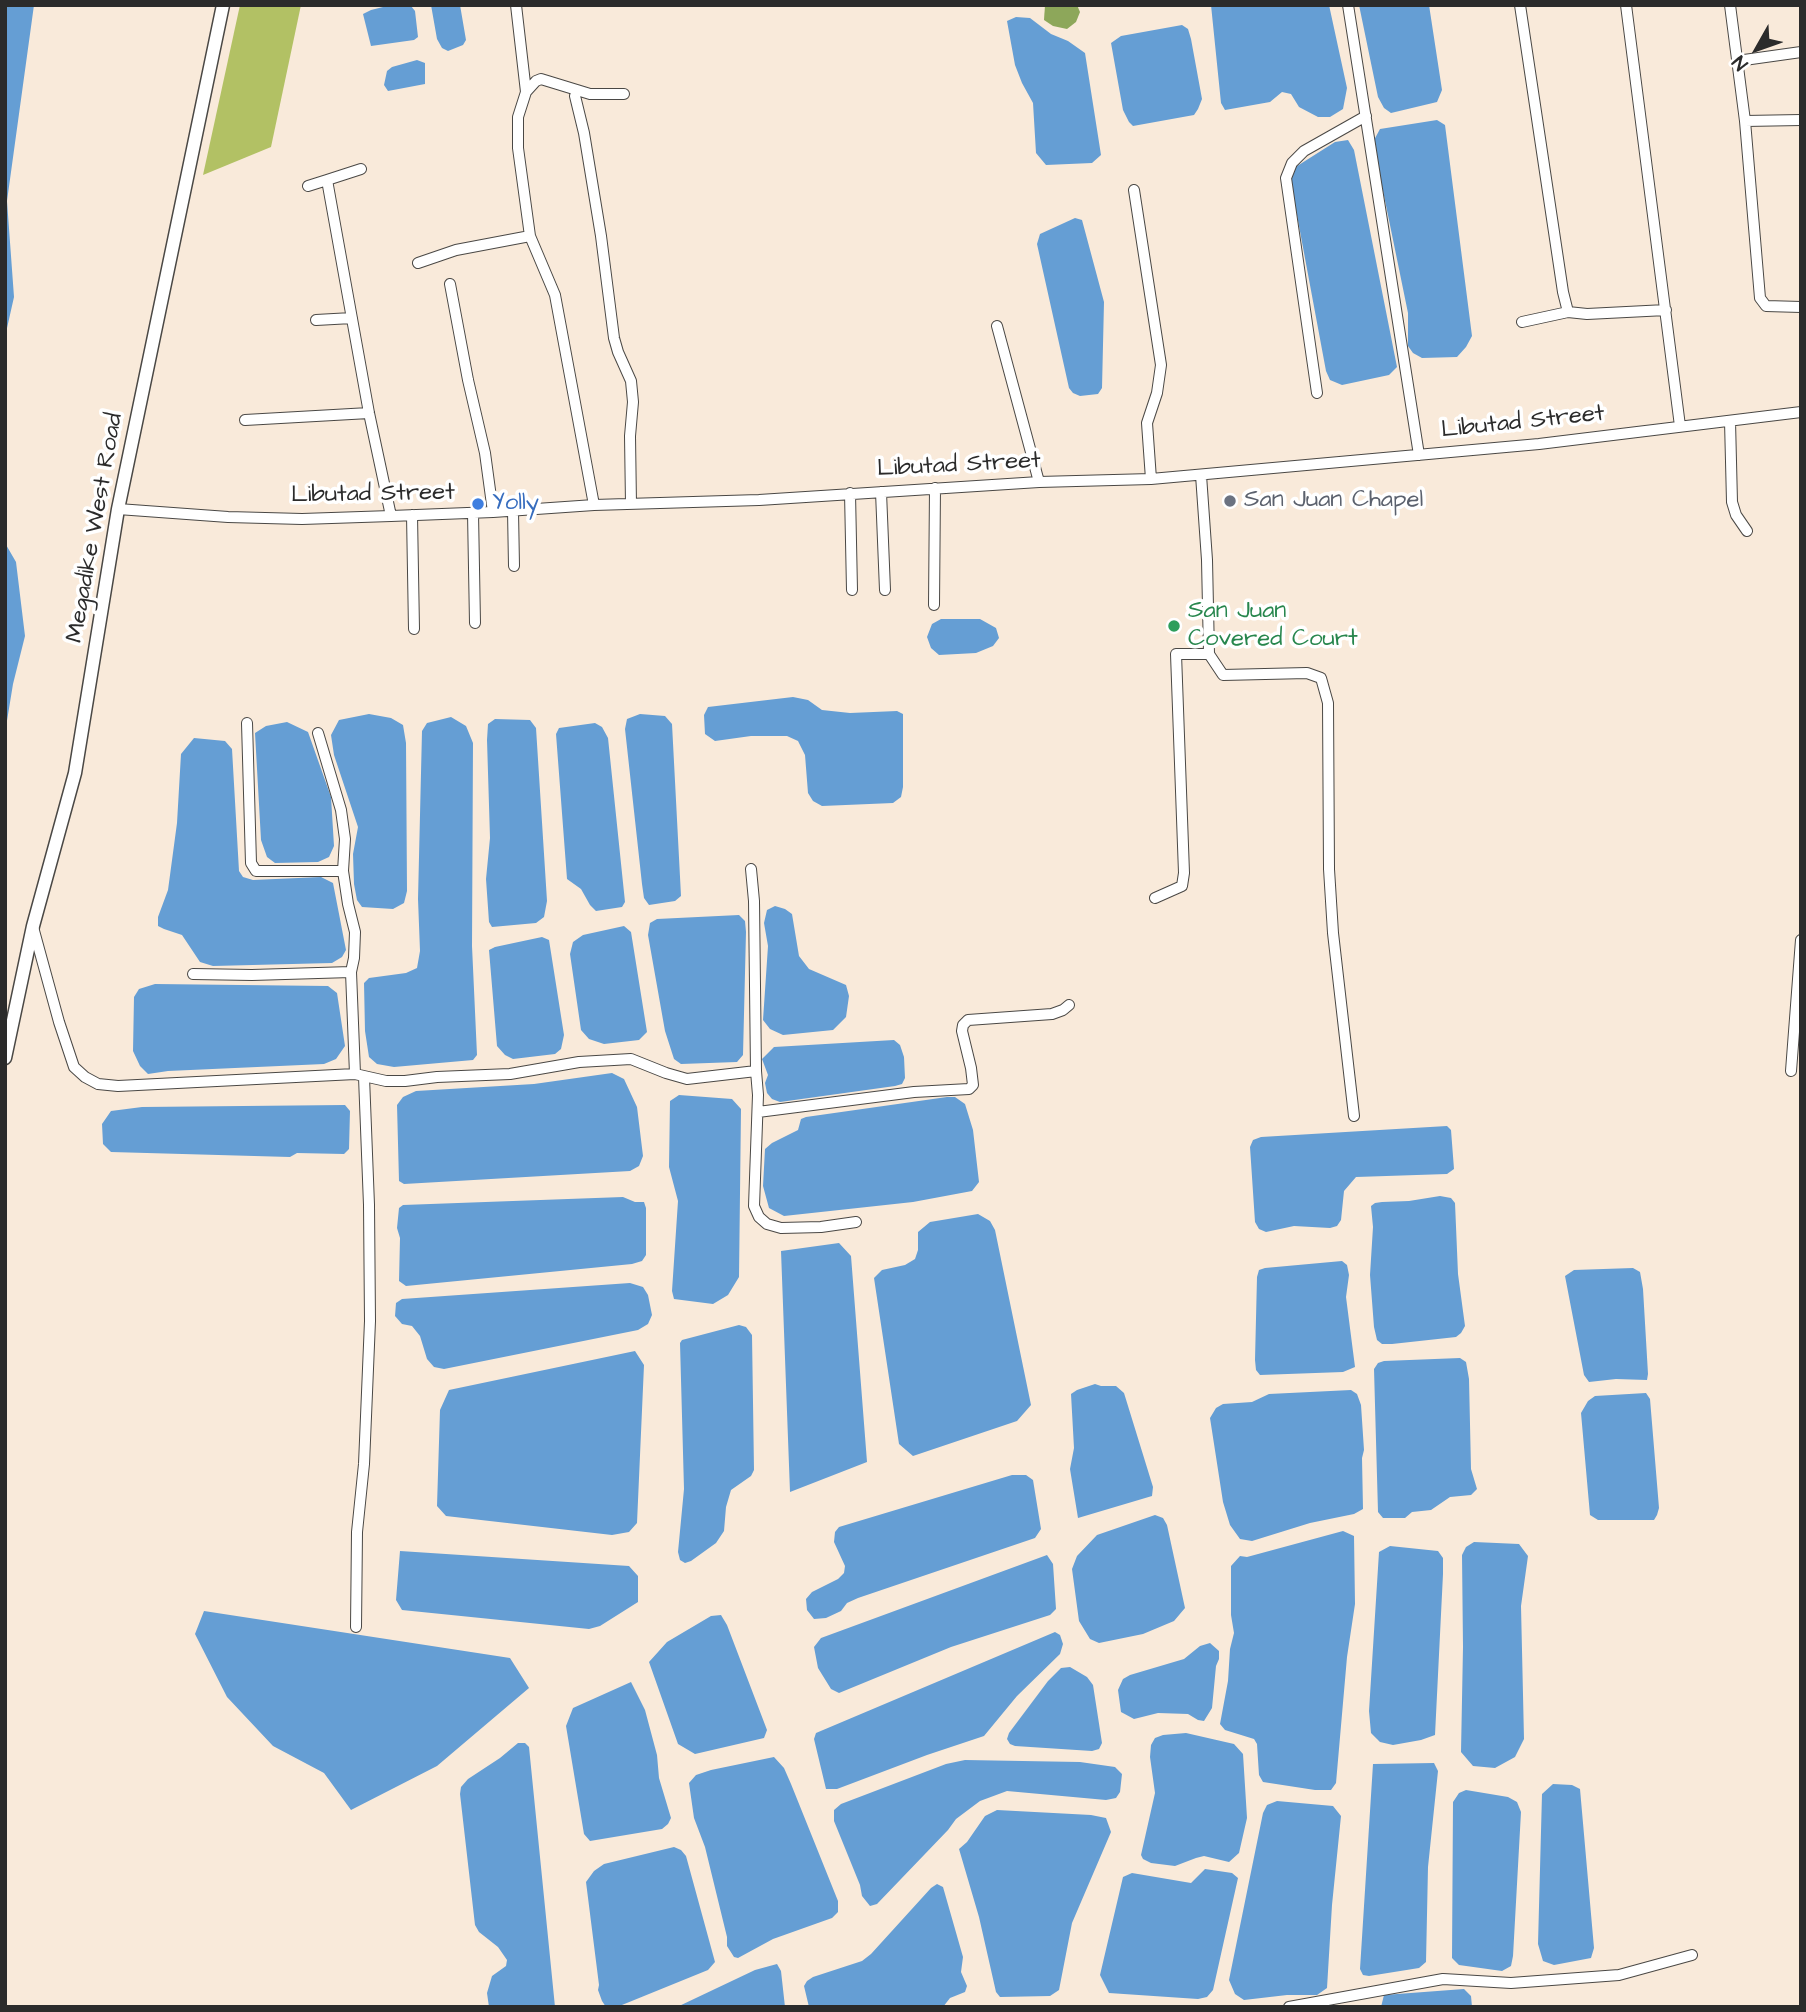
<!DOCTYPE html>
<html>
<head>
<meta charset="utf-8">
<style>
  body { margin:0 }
  #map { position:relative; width:1806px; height:2012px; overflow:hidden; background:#f9eada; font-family:"Architects Daughter",sans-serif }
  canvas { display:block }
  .frame { position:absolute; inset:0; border:7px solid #2b2b2b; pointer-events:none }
  .north { position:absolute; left:1722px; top:14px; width:70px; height:70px; -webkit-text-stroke:5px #fff; paint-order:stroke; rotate:230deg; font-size:19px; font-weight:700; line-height:28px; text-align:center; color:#2b2b2b }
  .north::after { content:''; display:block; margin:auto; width:24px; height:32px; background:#2b2b2b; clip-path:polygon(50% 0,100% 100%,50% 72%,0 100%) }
</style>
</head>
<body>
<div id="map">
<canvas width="1806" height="2012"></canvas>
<div class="frame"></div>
<div class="north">N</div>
</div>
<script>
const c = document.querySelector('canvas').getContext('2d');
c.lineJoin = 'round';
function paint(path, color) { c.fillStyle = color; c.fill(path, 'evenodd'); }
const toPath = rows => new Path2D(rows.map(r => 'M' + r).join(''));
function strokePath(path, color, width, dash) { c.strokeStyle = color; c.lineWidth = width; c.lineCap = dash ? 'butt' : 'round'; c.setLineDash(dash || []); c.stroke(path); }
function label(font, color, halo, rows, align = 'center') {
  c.font = font + ' "Architects Daughter",sans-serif'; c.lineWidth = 7; c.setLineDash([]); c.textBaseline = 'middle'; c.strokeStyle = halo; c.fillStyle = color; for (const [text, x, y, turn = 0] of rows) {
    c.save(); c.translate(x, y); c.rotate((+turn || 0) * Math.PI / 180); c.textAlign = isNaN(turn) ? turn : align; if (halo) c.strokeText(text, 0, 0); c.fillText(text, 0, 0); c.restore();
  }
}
const green = toPath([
  [240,5,301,5,271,147,203,175]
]);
const forest = toPath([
  [1045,5,1077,5,1080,12,1076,22,1067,29,1053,26,1044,20]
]);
const water = toPath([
  [5,5,34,5,7,201,14,297,5,337],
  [391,5,411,6,415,11,418,37,414,40,371,46,363,14,371,10],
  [431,5,460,5,466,40,463,45,448,51,442,48,437,39],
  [1211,5,1329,5,1347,88,1343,109,1330,117,1318,117,1299,107,1291,94,1282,92,1270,102,1225,110,1221,103],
  [1359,5,1429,5,1442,90,1437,102,1391,113,1384,108,1378,97],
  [1016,17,1030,18,1051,34,1068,41,1085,53,1101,155,1092,163,1046,165,1036,153,1033,103,1022,83,1015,65,1007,21],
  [1182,25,1188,29,1191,39,1202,99,1198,109,1194,115,1133,126,1129,122,1123,110,1111,43,1121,36],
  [417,60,425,63,425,84,388,91,384,85,387,71,392,67],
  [1437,120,1445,125,1472,336,1466,347,1457,357,1422,358,1413,353,1408,346,1408,313,1373,142,1380,129],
  [1348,140,1354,150,1397,367,1389,375,1342,385,1330,380,1326,371,1291,183,1294,168,1335,142],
  [1075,218,1082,220,1104,302,1102,388,1098,394,1080,396,1073,393,1069,388,1037,244,1040,234],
  [5,543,16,562,25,636,13,684,5,733],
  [941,619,980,619,996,628,999,638,993,646,976,653,939,655,931,648,927,637,932,624],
  [793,697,808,700,822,710,850,713,897,711,903,714,903,787,901,797,893,803,822,806,813,801,808,793,805,755,798,741,787,736,751,736,715,741,705,734,704,715,708,707],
  [369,714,391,718,403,725,406,743,407,891,404,903,393,909,362,907,357,900,354,884,353,854,358,827,334,755,331,735,339,720],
  [640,714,665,716,672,724,681,896,675,901,649,905,644,898,642,884,625,729,627,719],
  [451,717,466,726,473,743,472,946,477,1055,473,1060,394,1067,377,1064,369,1057,365,1031,364,983,369,978,406,973,417,968,420,951,418,899,422,731,427,723],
  [495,719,530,720,536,728,547,901,544,917,536,923,492,927,489,922,486,879,490,838,487,740,488,724],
  [287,722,308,732,331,797,334,846,329,857,318,862,275,863,267,857,261,840,255,733,266,726],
  [595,723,602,727,608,738,625,902,622,907,596,911,590,905,581,889,567,879,556,734,559,728],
  [194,738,225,741,232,749,239,871,243,877,253,880,321,877,333,883,346,950,342,957,332,963,213,966,200,962,182,935,164,929,158,926,158,917,168,890,177,823,181,754],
  [775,906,785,909,792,914,799,956,809,969,846,985,849,996,846,1017,833,1030,783,1035,770,1029,763,1020,768,946,764,923,767,910],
  [739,915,745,921,746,932,743,1055,737,1062,681,1064,674,1059,665,1031,648,935,650,923,657,919],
  [624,926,631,932,647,1032,639,1040,604,1044,589,1039,581,1030,570,954,573,942,583,935],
  [542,937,549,940,564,1035,561,1049,555,1054,513,1059,505,1055,497,1046,489,950,495,947],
  [155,984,328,986,337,993,345,1046,336,1059,324,1064,168,1071,148,1074,140,1066,133,1051,134,997,139,989],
  [894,1040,900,1045,904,1057,905,1078,902,1084,895,1086,780,1102,772,1099,767,1093,765,1083,768,1075,762,1059,774,1047],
  [612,1073,624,1079,637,1107,643,1156,639,1166,630,1171,404,1184,399,1181,397,1105,403,1097,416,1091,534,1084],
  [679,1095,732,1099,741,1109,739,1277,728,1295,713,1304,674,1299,672,1291,678,1201,669,1167,670,1101],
  [947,1097,955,1097,965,1104,973,1130,979,1182,972,1191,913,1202,784,1216,769,1208,763,1186,765,1149,772,1143,798,1130,801,1119,806,1117],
  [345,1105,350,1111,349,1149,344,1154,297,1153,290,1157,111,1152,103,1144,102,1124,111,1111,142,1107],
  [1447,1126,1451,1130,1454,1169,1447,1174,1356,1177,1344,1191,1341,1220,1337,1226,1330,1228,1294,1226,1266,1232,1259,1229,1255,1222,1250,1147,1253,1140,1261,1137],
  [1440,1196,1451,1198,1455,1203,1458,1274,1465,1326,1461,1333,1456,1337,1392,1344,1382,1344,1377,1340,1374,1327,1370,1275,1373,1227,1371,1206,1375,1203,1382,1202,1409,1201],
  [623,1197,635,1202,644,1202,646,1208,646,1255,642,1261,632,1264,406,1286,399,1281,400,1238,397,1228,399,1208,403,1205],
  [978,1214,990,1221,995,1230,1031,1405,1017,1421,913,1456,899,1444,874,1278,882,1270,905,1265,915,1259,918,1250,918,1232,930,1222],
  [839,1243,851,1256,867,1462,790,1492,781,1251],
  [1342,1261,1347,1265,1349,1275,1346,1297,1355,1367,1343,1372,1260,1375,1256,1370,1255,1360,1257,1277,1259,1270,1265,1268],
  [1633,1268,1640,1272,1643,1289,1648,1374,1647,1380,1616,1379,1589,1382,1584,1375,1565,1276,1574,1270],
  [630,1283,643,1287,648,1295,652,1315,648,1324,638,1330,444,1369,434,1367,427,1359,420,1336,412,1326,402,1324,395,1316,396,1303,402,1299],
  [739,1325,746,1327,752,1335,754,1470,751,1476,731,1490,726,1507,724,1531,716,1543,691,1561,685,1563,680,1560,678,1552,684,1489,680,1343,682,1340],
  [635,1351,644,1365,637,1523,629,1532,612,1535,446,1516,437,1506,440,1410,449,1390],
  [1460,1358,1466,1362,1469,1379,1471,1469,1477,1489,1471,1495,1450,1497,1431,1510,1412,1512,1405,1518,1383,1518,1378,1512,1374,1369,1378,1363,1384,1361],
  [1095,1384,1101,1386,1116,1386,1124,1393,1153,1487,1152,1496,1078,1518,1070,1469,1074,1448,1071,1394,1077,1390],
  [1351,1390,1357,1394,1361,1405,1364,1450,1362,1458,1363,1509,1354,1514,1310,1523,1252,1541,1240,1539,1230,1525,1223,1502,1210,1418,1216,1408,1223,1404,1252,1402,1269,1394],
  [1646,1393,1650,1399,1659,1508,1657,1515,1654,1520,1598,1520,1590,1515,1581,1413,1588,1401,1595,1396],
  [1012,1475,1026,1475,1033,1480,1041,1529,1035,1538,858,1598,847,1603,841,1611,826,1618,814,1619,807,1610,806,1599,812,1592,838,1579,844,1573,845,1566,834,1542,835,1532,839,1527],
  [1155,1515,1163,1518,1167,1525,1185,1608,1174,1621,1143,1634,1099,1643,1090,1639,1079,1621,1072,1569,1077,1556,1097,1535],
  [1343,1531,1354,1536,1355,1604,1347,1657,1336,1783,1331,1790,1315,1790,1263,1782,1259,1775,1257,1744,1254,1739,1225,1730,1220,1724,1228,1681,1230,1649,1234,1633,1231,1615,1231,1566,1240,1556,1247,1557],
  [1474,1542,1519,1544,1528,1556,1521,1606,1524,1739,1515,1757,1495,1768,1473,1766,1461,1752,1463,1647,1462,1555,1466,1547],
  [1390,1546,1438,1551,1443,1558,1443,1574,1435,1735,1421,1740,1393,1745,1380,1742,1371,1733,1369,1711,1379,1552],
  [400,1551,629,1566,638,1576,638,1602,600,1626,589,1629,402,1610,396,1600],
  [1047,1555,1053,1564,1056,1609,1050,1615,951,1647,839,1693,831,1689,818,1668,814,1647,821,1638],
  [204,1611,510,1658,529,1688,437,1766,351,1810,324,1773,273,1746,227,1697,195,1634],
  [721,1615,727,1625,767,1730,764,1738,695,1754,678,1744,649,1662,667,1642,711,1616],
  [1055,1632,1060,1635,1063,1644,1060,1654,1017,1696,984,1736,927,1755,837,1789,826,1789,814,1739,816,1733],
  [1210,1643,1219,1651,1219,1659,1216,1666,1212,1708,1204,1721,1198,1720,1188,1714,1158,1713,1134,1719,1121,1712,1118,1690,1123,1679,1130,1675,1184,1659,1200,1646],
  [1070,1667,1087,1677,1093,1685,1102,1743,1099,1749,1092,1751,1015,1746,1010,1744,1007,1739,1009,1733,1048,1681,1061,1668],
  [631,1682,645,1710,657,1755,659,1778,671,1818,668,1824,662,1829,590,1841,584,1834,566,1726,573,1708],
  [1186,1733,1234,1744,1243,1754,1247,1818,1239,1853,1229,1862,1204,1856,1196,1858,1175,1866,1151,1863,1143,1859,1141,1855,1155,1793,1150,1757,1151,1745,1155,1738,1163,1735],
  [518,1743,525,1743,529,1747,555,2007,489,2007,487,1993,492,1976,506,1966,507,1960,498,1947,479,1932,475,1925,460,1794,461,1787,468,1779,500,1758],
  [774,1757,784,1768,791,1784,838,1901,838,1912,832,1918,773,1939,738,1958,734,1957,727,1946,727,1937,705,1847,694,1818,689,1783,696,1775,711,1770],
  [965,1760,1080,1762,1115,1767,1122,1774,1120,1792,1116,1798,1106,1800,1007,1791,980,1801,956,1819,948,1830,877,1904,870,1906,862,1896,860,1885,834,1821,834,1810,841,1804,946,1764],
  [1434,1763,1438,1771,1428,1867,1426,1962,1419,1968,1369,1976,1363,1975,1360,1969,1373,1764],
  [1553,1784,1572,1785,1580,1789,1594,1948,1591,1958,1554,1965,1543,1961,1538,1944,1542,1794],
  [1466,1790,1508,1797,1517,1802,1521,1812,1513,1956,1511,1966,1502,1971,1459,1965,1452,1958,1453,1802,1459,1793],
  [1277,1801,1333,1806,1341,1816,1332,1905,1327,1988,1317,1995,1287,1995,1244,2000,1235,1994,1229,1980,1263,1813,1267,1805],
  [997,1810,1091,1815,1106,1818,1111,1832,1072,1923,1059,1990,1050,1996,1000,1997,996,1992,979,1917,959,1849,967,1842,985,1816],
  [674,1847,681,1850,686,1856,715,1962,708,1970,617,2007,606,2007,602,2001,598,1990,599,1985,586,1882,594,1871,604,1864],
  [1205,1869,1232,1873,1238,1878,1213,1990,1207,1997,1198,1999,1109,1993,1100,1975,1123,1877,1132,1873,1191,1883],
  [937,1884,943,1887,963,1957,961,1972,967,1986,965,1992,950,1998,943,2007,809,2007,804,1986,807,1981,813,1977,862,1961,871,1954,931,1888],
  [777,1964,781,1971,785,2007,677,2007,755,1970],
  [1464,1989,1471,1996,1472,2007,1381,2007,1384,1995]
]);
const minor = toPath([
  [516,5,526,92],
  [1348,5,1419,455],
  [1520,5,1563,292,1568,312,1587,314,1666,310],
  [1626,5,1680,426],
  [1730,5,1745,121,1760,298,1766,306,1801,307],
  [1737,61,1801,52],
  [577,91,575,96,584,133,601,236,614,338,618,352,631,381,633,402,630,436,631,504],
  [1745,121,1801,120],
  [361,169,327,180,369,413,391,516],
  [308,186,327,180],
  [1134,190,1161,365,1157,393,1147,423,1151,479],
  [418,263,456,250,530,236],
  [450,284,468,380,485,453,493,512],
  [316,320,352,318],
  [1522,322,1568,312],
  [997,326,1039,482],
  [1317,393,1286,178,1292,163,1304,151,1366,116],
  [245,420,369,413],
  [1730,421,1732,502,1736,515,1747,531],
  [1201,475,1207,560,1209,654],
  [881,492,885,590],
  [850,493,852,590],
  [594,505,555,295,530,236,518,148,518,117,526,92,536,81,541,79,590,94,624,94],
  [118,509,228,517,302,519,391,516,493,512,594,505,759,500,1039,482,1151,479,1539,444,1801,412],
  [513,511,514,566],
  [473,513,475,623],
  [412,515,414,629],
  [934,605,935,488],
  [247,723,251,863,256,871,343,871],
  [318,733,341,810,345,839,343,871,348,904,355,932,354,958,351,972],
  [751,869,754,901,756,1071],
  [1155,898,1182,886,1184,873,1176,654,1209,654,1223,675,1307,673,1321,678,1328,703,1329,869,1333,933,1354,1116],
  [33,927,59,1022,74,1067,85,1077,98,1084,118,1086,355,1074,386,1081,405,1081,437,1077,510,1074,579,1062,631,1059,666,1073,687,1079,756,1071,758,1095,754,1206,759,1217,767,1224,781,1228,821,1227,856,1222],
  [193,974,252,975,351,972,355,1074],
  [1791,1071,1801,940],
  [758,1112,914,1092,969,1089,973,1085,971,1068,962,1031,963,1025,968,1020,1052,1014,1063,1010,1069,1005],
  [356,1627,357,1532,364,1464,370,1321,369,1205,364,1077],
  [1289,2007,1443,1979,1511,1983,1619,1975,1692,1955]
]);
const tertiary = toPath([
  [5,1058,33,926,75,773,118,509,223,5]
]);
const markers = [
  [1230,501,7,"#6b7280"],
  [478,504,7,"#3f7fe0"],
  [1174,626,7,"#2e9e5b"]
];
const streetNames = [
  ["Libutad Street",1523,423,-6],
  ["Libutad Street",959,466,-3],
  ["Libutad Street",373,495,-1],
  ["Megadike West Road",96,528,-80]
];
const worshipNames = [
  ["San Juan Chapel",1244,501]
];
const shopNames = [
  ["Yolly",492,504]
];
const leisureNames = [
  ["San Juan",1188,612],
  ["Covered Court",1188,640]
];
paint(green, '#b2c164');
paint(forest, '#8da75a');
paint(water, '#659ed4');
strokePath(minor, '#4a4845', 12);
strokePath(tertiary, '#4a4845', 15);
strokePath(minor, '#fff', 10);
strokePath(tertiary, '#fff', 12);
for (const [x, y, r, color] of markers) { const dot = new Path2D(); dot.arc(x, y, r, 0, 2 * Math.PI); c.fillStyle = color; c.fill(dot); strokePath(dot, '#fff', 2.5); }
label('24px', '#2b2b2b', '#fff', streetNames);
label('24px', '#5b616d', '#fff', worshipNames, 'left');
label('24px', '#366cbe', '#fff', shopNames, 'left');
label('24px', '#27864d', '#fff', leisureNames, 'left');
</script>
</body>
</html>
